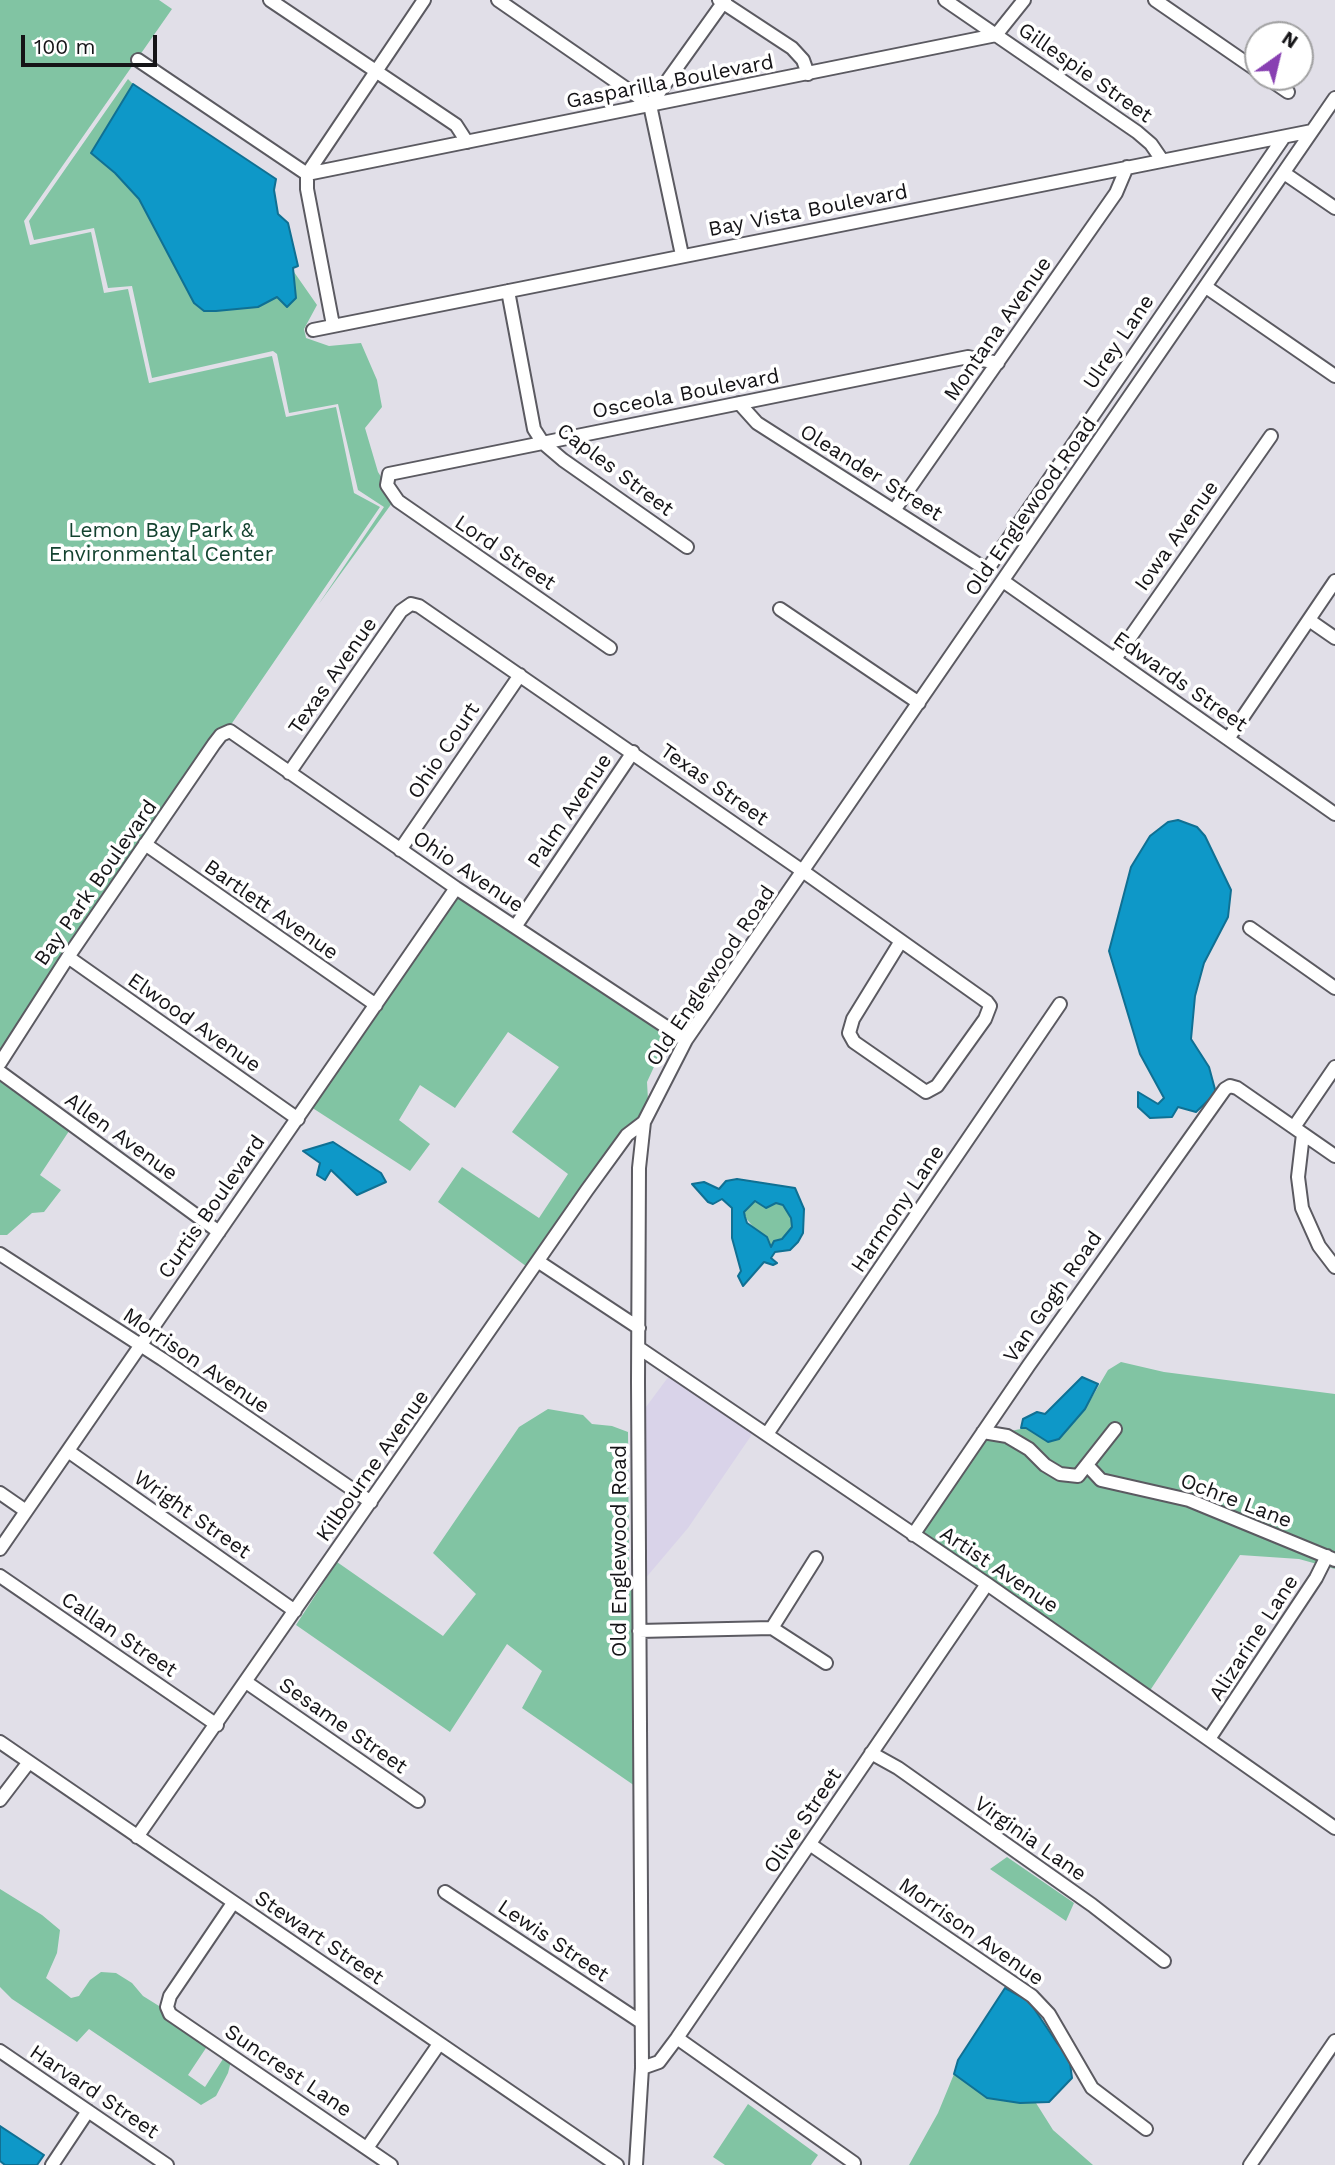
<!DOCTYPE html>
<html>
<head>
<meta charset="utf-8">
<style>
  body { margin:0 }
  #map { position:relative; width:1335px; height:2165px; overflow:hidden; background:#e1dfe8; font-family:"Work Sans",sans-serif }
  canvas { display:block }
  .north { position:absolute; left:1244px; top:21px; width:70px; height:70px; box-sizing:border-box; background:#fff; border:2px solid #a1a1a2; border-radius:50%; rotate:34deg; font-size:19px; font-weight:700; line-height:28px; text-align:center; color:#151417 }
  .north::after { content:''; display:block; margin:auto; width:24px; height:32px; background:#8840b2; clip-path:polygon(50% 0,100% 100%,50% 72%,0 100%) }
  .scale { position:absolute; left:21px; top:35px; width:136px; height:32px; box-sizing:border-box; border:4px solid #151417; border-top:0; padding-left:9px; font-size:21px; line-height:24px; white-space:nowrap; color:#151417; -webkit-text-stroke:5px #fff; paint-order:stroke }
</style>
</head>
<body>
<div id="map">
<canvas width="1335" height="2165"></canvas>
<div class="north">N</div>
<div class="scale">100 m</div>
</div>
<script>
const c = document.querySelector('canvas').getContext('2d');
c.lineJoin = 'round';
function paint(path, color) { c.fillStyle = color; c.fill(path, 'evenodd'); }
const toPath = rows => new Path2D(rows.map(r => 'M' + r).join(''));
function strokePath(path, color, width, dash) { c.strokeStyle = color; c.lineWidth = width; c.lineCap = dash ? 'butt' : 'round'; c.setLineDash(dash || []); c.stroke(path); }
function label(font, color, halo, rows, align = 'center') {
  c.font = font + ' "Work Sans",sans-serif'; c.lineWidth = 7; c.setLineDash([]); c.textBaseline = 'middle'; c.strokeStyle = halo; c.fillStyle = color; for (const [text, x, y, turn = 0] of rows) {
    c.save(); c.translate(x, y); c.rotate((+turn || 0) * Math.PI / 180); c.textAlign = isNaN(turn) ? turn : align; if (halo) c.strokeText(text, 0, 0); c.fillText(text, 0, 0); c.restore();
  }
}
const commercial = toPath([
  [672,1372,755,1430,688,1528,644,1580,643,1411]
]);
const green = toPath([
  [0,0,159,0,172,9,24,221,30,245,91,232,104,293,128,289,149,383,272,356,286,417,336,407,354,493,380,507,0,1062],
  [128,79,133,84,92,153,115,173,139,199,194,303,216,311,258,307,272,298,280,298,295,286,294,272,317,305,304,329,306,338,329,346,361,343,377,380,382,407,365,428,378,472,395,499,318,605,384,507,358,490,338,404,289,413,277,354,273,351,152,378,132,286,108,288,94,228,34,240,29,221],
  [465,891,669,1034,647,1082,648,1100,640,1120,530,1269,438,1202,462,1167,539,1218,568,1174,512,1132,559,1067,508,1032,455,1108,420,1085,399,1120,430,1144,410,1171,311,1107,456,898],
  [0,1076,73,1125,40,1175,61,1190,44,1212,32,1213,7,1235,0,1235],
  [755,1201,766,1208,776,1203,783,1205,791,1218,792,1227,782,1240,771,1248,745,1217,744,1212],
  [1121,1362,1164,1372,1335,1394,1335,1569,1299,1559,1240,1555,1149,1692,917,1542,989,1435,1026,1428,1048,1442,1085,1409,1108,1370],
  [548,1409,583,1415,592,1424,612,1426,628,1432,629,1580,633,1585,634,1603,635,1786,522,1708,542,1671,507,1644,450,1732,296,1625,337,1562,443,1636,476,1594,433,1553,519,1427],
  [1007,1857,1074,1903,1066,1921,990,1869],
  [0,1889,42,1915,60,1930,57,1953,46,1978,71,1998,79,1996,90,1980,101,1972,116,1973,132,1983,143,1996,212,2039,188,2075,205,2087,230,2048,233,2053,228,2073,216,2096,201,2105,89,2029,77,2042,12,1999,0,1987],
  [954,2074,987,2098,1036,2103,1053,2130,1093,2165,909,2165,938,2113],
  [748,2104,818,2155,811,2165,725,2165,713,2157]
]);
const water = toPath([
  [133,84,276,179,274,190,278,214,288,223,298,266,293,268,296,298,287,307,277,297,258,307,216,311,204,311,194,303,139,199,115,173,91,153,133,84],
  [1178,820,1197,827,1205,836,1231,890,1228,917,1204,963,1195,996,1191,1039,1209,1067,1216,1093,1196,1112,1178,1107,1172,1117,1150,1118,1138,1107,1138,1092,1158,1104,1164,1098,1140,1054,1109,951,1131,867,1150,836,1168,822,1178,820],
  [333,1142,381,1173,386,1182,357,1195,331,1170,325,1180,317,1175,320,1163,303,1151,333,1142],
  [737,1179,795,1188,804,1209,803,1233,798,1242,790,1250,775,1252,771,1258,777,1263,773,1265,764,1262,743,1286,738,1276,741,1271,732,1238,732,1208,722,1199,713,1204,708,1202,692,1184,704,1182,719,1189,726,1181,737,1179],
  [755,1201,766,1208,776,1203,783,1205,791,1218,792,1227,782,1239,774,1241,771,1247,767,1237,747,1223,745,1217,744,1212,755,1201],
  [1082,1377,1098,1384,1085,1409,1059,1439,1048,1442,1026,1428,1021,1428,1023,1419,1037,1412,1045,1414,1082,1377],
  [1005,1988,1029,2001,1057,2043,1069,2056,1072,2078,1049,2102,1020,2103,987,2098,954,2074,958,2060,1005,1988],
  [0,2126,44,2155,37,2165,5,2165,0,2161,0,2126]
]);
const minor = toPath([
  [270,0,456,125,467,142],
  [498,0,650,105,682,255],
  [719,0,792,48,803,60,808,74],
  [945,0,1137,132,1151,144,1162,160],
  [1155,0,1258,71],
  [138,60,307,174,996,35,1024,0],
  [1266,77,1288,92],
  [650,105,725,0],
  [1284,173,1335,208],
  [1206,287,1335,376],
  [508,291,534,429,543,443,563,460,687,547],
  [333,325,307,189,307,174,424,0],
  [313,330,1312,131],
  [739,403,757,423,987,570,1284,137],
  [895,509,1116,193,1127,167],
  [1003,581,1335,814],
  [780,609,919,703],
  [1309,620,1335,638],
  [610,648,398,501,387,485,389,474,968,357,998,363],
  [1115,659,1271,436],
  [1228,739,1335,581],
  [289,773,401,611,411,604,419,606,804,872,987,1002,990,1006,985,1019,937,1086,926,1092,854,1042,849,1033,853,1019,901,941],
  [145,844,376,1005],
  [400,850,520,675],
  [515,927,633,752],
  [1250,928,1335,988],
  [68,957,298,1119],
  [0,1063,68,957,214,744,221,735,230,731,456,888,686,1040],
  [0,1072,219,1232],
  [1294,1127,1335,1067],
  [1303,1134,1298,1177,1302,1208,1319,1246,1335,1267],
  [0,1254,162,1359,371,1502],
  [539,1262,639,1328],
  [639,1348,987,1584,1335,1828],
  [983,1432,1007,1436,1029,1449,1045,1465,1060,1474,1078,1476,1115,1429],
  [767,1434,1060,1004],
  [68,1451,295,1611],
  [1087,1465,1101,1480,1189,1500,1335,1560],
  [0,1493,26,1511],
  [913,1535,1029,1365,1225,1089,1230,1086,1237,1088,1335,1156],
  [0,1549,456,888],
  [0,1576,217,1725],
  [772,1628,826,1663],
  [639,1631,772,1628,816,1558],
  [246,1682,418,1801],
  [1209,1739,1316,1578,1327,1556],
  [0,1742,617,2165],
  [871,1753,898,1768,1092,1905,1164,1961],
  [0,1800,29,1762],
  [137,1837,587,1190,627,1135,644,1122],
  [811,1845,1032,1996,1049,2014,1092,2088,1146,2129],
  [445,1892,641,2022],
  [233,1903,170,1996,167,2007,170,2014,391,2165],
  [677,2038,854,2163],
  [0,2051,167,2165],
  [642,2068,659,2062,677,2038,987,1584],
  [367,2148,439,2044],
  [52,2165,88,2111],
  [636,2165,642,2068,638,1382,639,1168,644,1122,686,1040,1335,98],
  [1250,2165,1335,2041]
]);
const streetNames = [
  ["Gillespie Street",1085,73,35],
  ["Gasparilla Boulevard",670,82,-11],
  ["Bay Vista Boulevard",808,211,-11],
  ["Montana Avenue",998,329,-55],
  ["Ulrey Lane",1119,342,-56],
  ["Osceola Boulevard",686,394,-11],
  ["Caples Street",615,470,37],
  ["Oleander Street",871,473,32],
  ["Old Englewood Road",1031,507,-55],
  ["Iowa Avenue",1177,536,-55],
  ["Lord Street",505,553,34],
  ["Texas Avenue",333,676,-55],
  ["Edwards Street",1180,682,35],
  ["Ohio Court",444,751,-56],
  ["Texas Street",714,785,35],
  ["Palm Avenue",570,811,-56],
  ["Ohio Avenue",468,872,34],
  ["Bay Park Boulevard",96,883,-55],
  ["Bartlett Avenue",271,910,35],
  ["Old Englewood Road",711,976,-56],
  ["Elwood Avenue",194,1023,35],
  ["Allen Avenue",121,1137,36],
  ["Curtis Boulevard",212,1207,-55],
  ["Harmony Lane",898,1209,-56],
  ["Van Gogh Road",1053,1297,-55],
  ["Morrison Avenue",196,1361,34],
  ["Kilbourne Avenue",373,1466,-55],
  ["Ochre Lane",1236,1501,21],
  ["Wright Street",192,1515,35],
  ["Old Englewood Road",620,1551,-90],
  ["Artist Avenue",999,1570,34],
  ["Callan Street",119,1635,34],
  ["Alizarine Lane",1254,1638,-57],
  ["Sesame Street",343,1726,35],
  ["Olive Street",803,1821,-56],
  ["Virginia Lane",1030,1839,35],
  ["Morrison Avenue",971,1932,35],
  ["Stewart Street",319,1938,34],
  ["Lewis Street",553,1941,34],
  ["Suncrest Lane",288,2071,34],
  ["Harvard Street",94,2092,34]
];
const parkNames = [
  ["Lemon Bay Park &",161,531],
  ["Environmental Center",161,555]
];
paint(commercial, '#d9d3e9');
paint(green, '#81c4a3');
paint(water, '#0e98c8');
strokePath(water, '#107093', 2);
strokePath(minor, '#5b5a61', 16);
strokePath(minor, '#fff', 12);
label('21px', '#151417', '#fff', streetNames);
label('21px', '#13422f', '#fff', parkNames);
</script>
</body>
</html>
